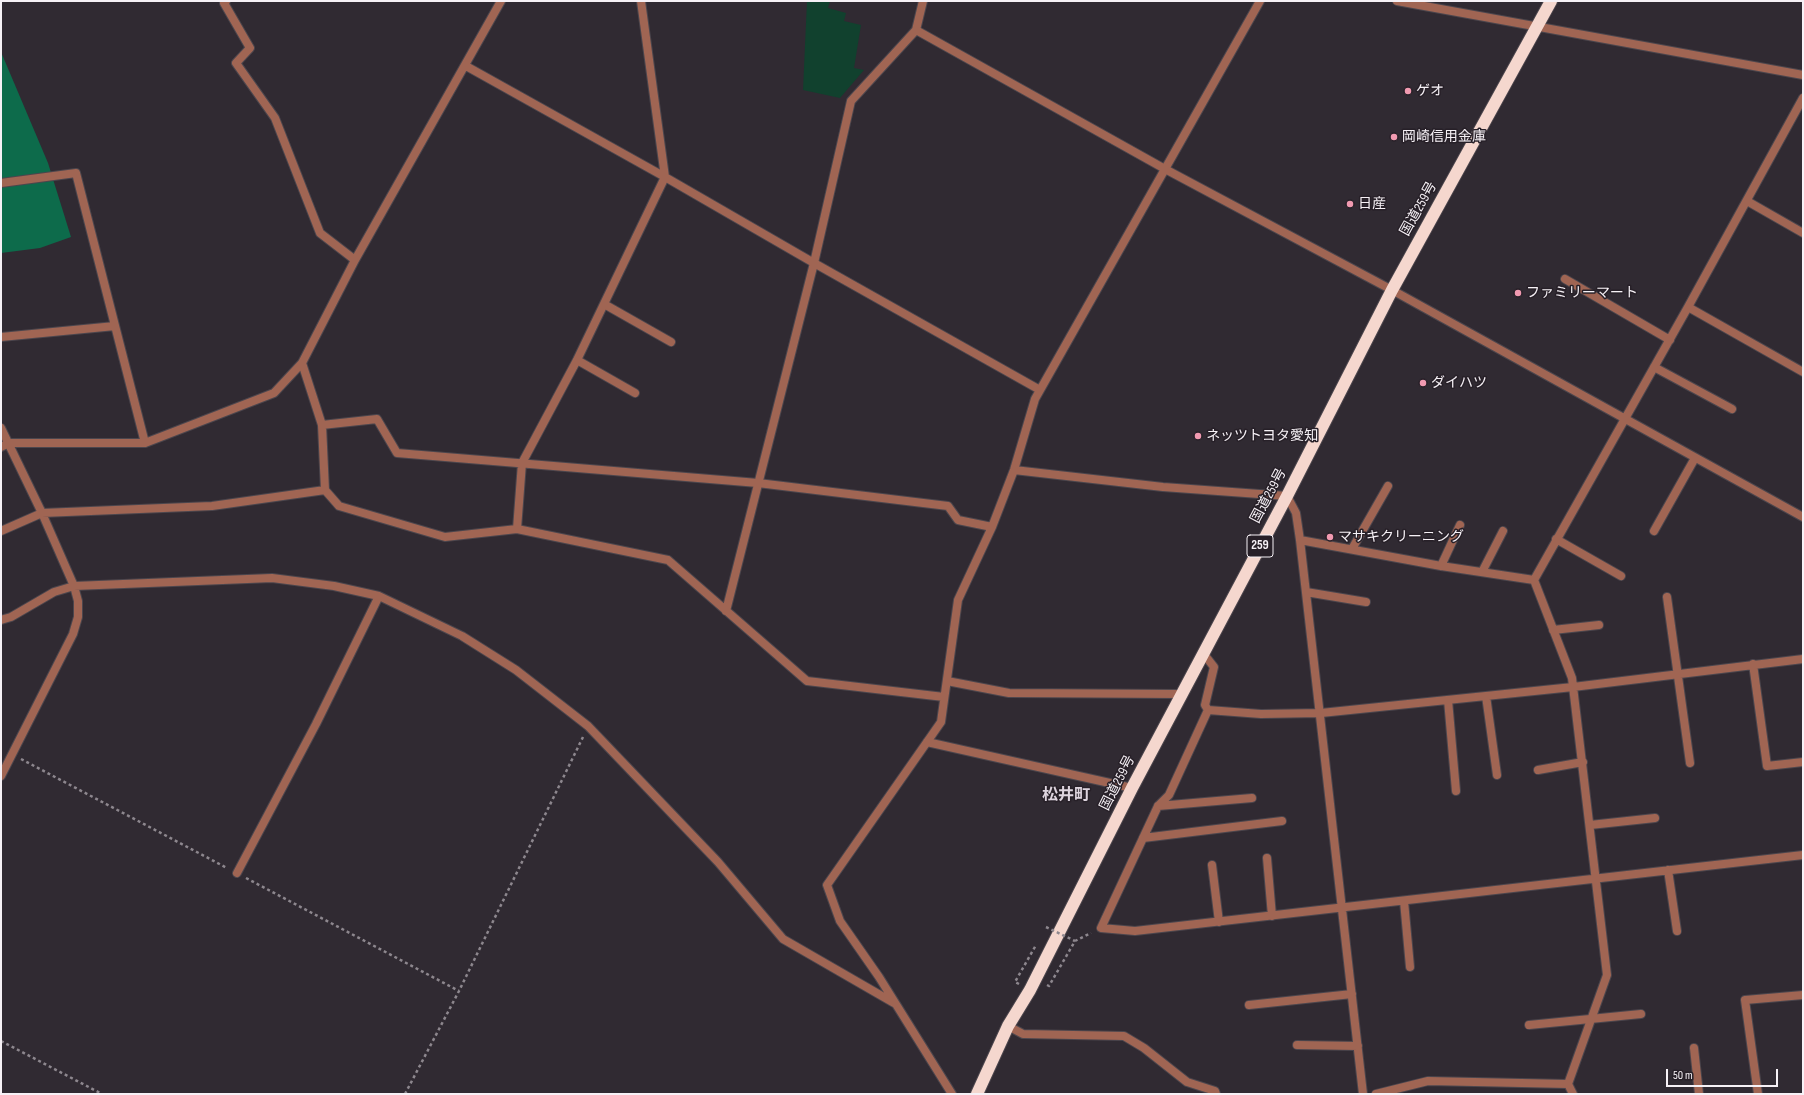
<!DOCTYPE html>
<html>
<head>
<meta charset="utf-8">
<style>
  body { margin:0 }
  #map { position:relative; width:1804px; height:1095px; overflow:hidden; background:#302a32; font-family:"Sofia Sans Condensed",sans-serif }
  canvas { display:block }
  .frame { position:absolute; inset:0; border:2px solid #f6f1f6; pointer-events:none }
  .scale { position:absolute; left:1666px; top:1069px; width:112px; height:18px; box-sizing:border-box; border:2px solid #f6f1f6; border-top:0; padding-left:5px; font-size:12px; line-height:14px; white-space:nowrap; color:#f6f1f6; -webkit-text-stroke:3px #272028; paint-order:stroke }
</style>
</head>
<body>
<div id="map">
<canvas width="1804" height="1095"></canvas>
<div class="frame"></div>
<div class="scale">50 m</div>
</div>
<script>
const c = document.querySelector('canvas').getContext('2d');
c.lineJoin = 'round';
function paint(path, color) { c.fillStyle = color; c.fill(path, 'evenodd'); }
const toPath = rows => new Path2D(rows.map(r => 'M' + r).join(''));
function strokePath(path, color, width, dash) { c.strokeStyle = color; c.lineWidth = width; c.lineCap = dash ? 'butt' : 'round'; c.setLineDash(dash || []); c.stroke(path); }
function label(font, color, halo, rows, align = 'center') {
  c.font = font + ' "Sofia Sans Condensed","Noto Sans JP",sans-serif'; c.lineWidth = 3; c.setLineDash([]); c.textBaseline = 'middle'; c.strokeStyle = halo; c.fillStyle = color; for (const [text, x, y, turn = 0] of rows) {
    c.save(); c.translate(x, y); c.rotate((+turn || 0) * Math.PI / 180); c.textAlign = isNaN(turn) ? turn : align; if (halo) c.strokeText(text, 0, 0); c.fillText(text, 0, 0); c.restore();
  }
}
const green = toPath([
  [807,1,830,1,828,8,846,13,844,21,861,25,854,68,864,70,840,98,803,90]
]);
const forest = toPath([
  [1,52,48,163,71,237,40,248,1,253]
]);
const path = toPath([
  [21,759,227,868],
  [246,878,459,991],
  [1019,984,1015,982,1036,945],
  [1047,985,1049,986,1075,941,1091,933],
  [1,1041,102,1094],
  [405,1094,459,991,583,737]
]);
const street = toPath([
  [226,1,224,3,250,48,236,63,275,118,320,233,355,260],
  [1397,1,1803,75],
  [916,30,1165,169,1392,290,1803,517],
  [466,66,665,177,814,263,1040,390],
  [1,183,76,173,145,443],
  [1747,201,1803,233],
  [1565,279,1670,340],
  [604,304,671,342],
  [1688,307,1803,372],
  [1,337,115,326],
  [577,360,635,393],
  [302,363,322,425,325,490,339,506,445,537,517,529,668,560,807,681,944,697],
  [1654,367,1732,409],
  [322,425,377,419,397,453,758,483,948,506,958,520,992,527],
  [1,428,42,513,74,586,78,601,78,617,73,634,1,776],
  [1,447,9,443,145,443,274,393,302,363,355,260,501,1],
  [1014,470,1163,487,1287,496,1296,513,1300,540,1363,1094],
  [517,529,522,463,577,360,665,177,641,1],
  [1,531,42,513,212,506,325,490],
  [1654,531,1695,458],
  [1556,539,1621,576],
  [1300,540,1441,566,1534,580],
  [1352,549,1388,486],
  [1441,566,1460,525],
  [1482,572,1503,531],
  [1306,592,1366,602],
  [1667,597,1690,763],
  [726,611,814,263,851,101,916,30,923,1],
  [1,620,11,617,54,592,74,586,272,578,334,586,379,596,462,636,516,670,588,726,718,862,783,939,894,1003],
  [1553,630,1599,625],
  [1203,653,1214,667,1205,705,1208,710,1261,714,1321,713,1573,687,1803,659],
  [1753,664,1767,766,1803,762],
  [947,681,1009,693,1181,694],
  [1486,696,1497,775],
  [1448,700,1456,791],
  [1208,710,1169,795,1158,806,1101,928,1135,931,1803,855],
  [927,742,1132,788],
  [1538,770,1583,762],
  [1158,806,1252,798],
  [1590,825,1655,818],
  [1143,838,1282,821],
  [1267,858,1272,916],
  [1212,865,1219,922],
  [1668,870,1677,931],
  [237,873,316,724,379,596],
  [1404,901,1410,967],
  [1249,1005,1352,994],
  [1529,1025,1641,1014],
  [1008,1026,1023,1034,1124,1036,1144,1048,1187,1082,1215,1091,1216,1094],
  [1297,1045,1358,1046],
  [1694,1048,1699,1094],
  [952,1094,879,977,840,921,827,885,941,722,958,600,992,527,1014,470,1035,399,1260,1],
  [1376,1094,1428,1081,1568,1084],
  [1573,1094,1568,1084,1607,975,1572,678,1534,580,1688,307,1803,98],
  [1758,1094,1745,1000,1803,995]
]);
const highway = toPath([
  [977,1094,1008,1026,1030,990,1132,788,1287,496,1392,290,1551,1]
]);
const pathBridge = toPath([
  [1046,927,1075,941]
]);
const markers = [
  [1408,91,4,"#f19ab1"],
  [1394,137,4,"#f19ab1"],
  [1350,204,4,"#f19ab1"],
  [1518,293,4,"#f19ab1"],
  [1423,383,4,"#f19ab1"],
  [1198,436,4,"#f19ab1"],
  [1330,537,4,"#f19ab1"]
];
const shields = [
  [1260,546,26]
];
const shieldNames = [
  ["259",1260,546]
];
const poiNames = [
  ["ゲオ",1416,91],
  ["岡崎信用金庫",1402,137],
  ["日産",1358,204],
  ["ファミリーマート",1526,293],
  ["ダイハツ",1431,383],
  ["ネッツトヨタ愛知",1206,436],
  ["マサキクリーニング",1338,537]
];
const streetNames = [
  ["国道259号",1419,209,-61],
  ["国道259号",1269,496,-62],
  ["国道259号",1118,783,-63]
];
const quarterNames = [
  ["松井町",1066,796]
];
paint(green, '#11412e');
paint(forest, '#0d6b4b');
strokePath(street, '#4c464d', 10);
strokePath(highway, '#4c464d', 14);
strokePath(path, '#8d878e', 2.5, [3, 3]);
strokePath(street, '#a06553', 8);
strokePath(highway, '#f5d7ce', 12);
strokePath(pathBridge, '#8d878e', 2.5, [3, 3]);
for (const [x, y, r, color] of markers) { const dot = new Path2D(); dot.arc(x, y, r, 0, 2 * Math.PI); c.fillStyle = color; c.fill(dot); strokePath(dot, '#272028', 1.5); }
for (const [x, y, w] of shields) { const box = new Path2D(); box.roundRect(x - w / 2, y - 11, w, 22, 3); c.fillStyle = '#272028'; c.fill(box); strokePath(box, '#f6f1f6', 1); }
label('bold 13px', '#f6f1f6', null, shieldNames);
label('14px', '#f6f1f6', '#272028', poiNames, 'left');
label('14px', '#f6f1f6', '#272028', streetNames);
label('bold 16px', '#ddd4de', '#272028', quarterNames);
</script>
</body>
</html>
